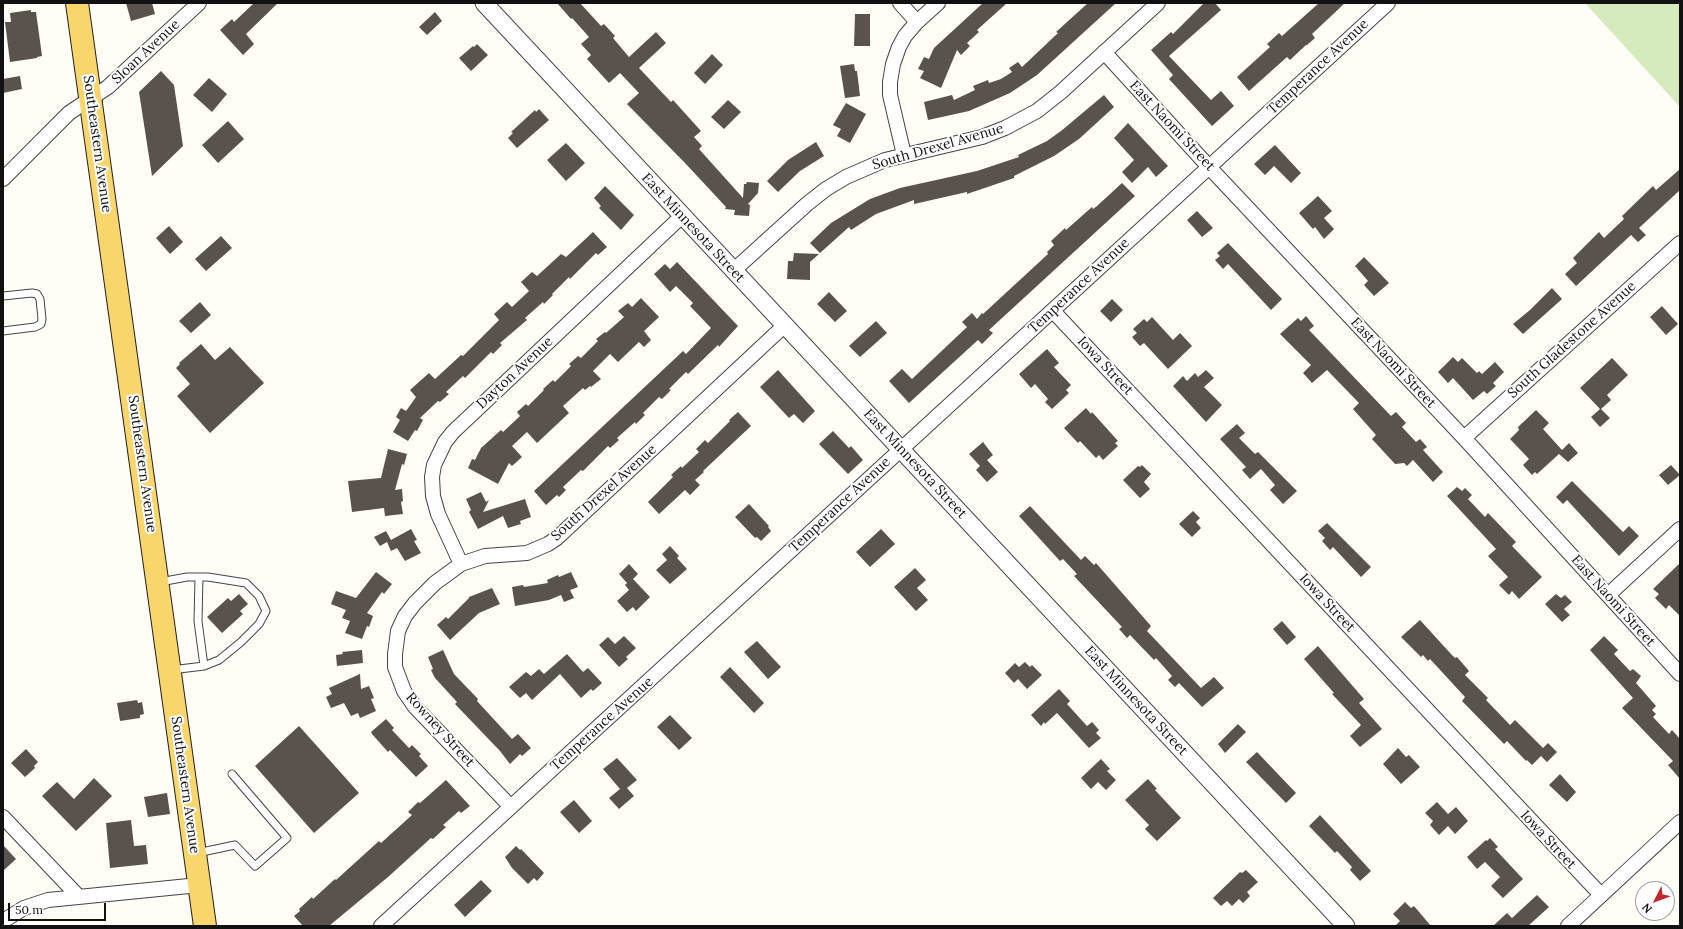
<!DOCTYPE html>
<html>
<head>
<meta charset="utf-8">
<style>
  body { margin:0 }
  #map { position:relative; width:1683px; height:929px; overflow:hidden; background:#fffdf5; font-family:Lora,serif }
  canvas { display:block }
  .frame { position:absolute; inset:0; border:4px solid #111; pointer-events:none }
  .north { position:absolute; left:1635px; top:881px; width:40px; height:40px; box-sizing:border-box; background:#fff; border:1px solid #a0a0a0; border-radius:50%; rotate:228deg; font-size:11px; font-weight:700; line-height:16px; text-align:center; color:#111 }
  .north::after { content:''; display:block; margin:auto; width:14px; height:18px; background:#c4262e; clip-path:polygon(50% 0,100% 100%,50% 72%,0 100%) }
  .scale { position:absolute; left:8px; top:903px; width:98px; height:18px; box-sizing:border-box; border:2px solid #111; border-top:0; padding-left:5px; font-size:12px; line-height:14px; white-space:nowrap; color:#111; -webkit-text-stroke:3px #fff; paint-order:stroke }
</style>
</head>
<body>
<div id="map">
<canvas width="1683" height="929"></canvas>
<div class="frame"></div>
<div class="north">N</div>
<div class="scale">50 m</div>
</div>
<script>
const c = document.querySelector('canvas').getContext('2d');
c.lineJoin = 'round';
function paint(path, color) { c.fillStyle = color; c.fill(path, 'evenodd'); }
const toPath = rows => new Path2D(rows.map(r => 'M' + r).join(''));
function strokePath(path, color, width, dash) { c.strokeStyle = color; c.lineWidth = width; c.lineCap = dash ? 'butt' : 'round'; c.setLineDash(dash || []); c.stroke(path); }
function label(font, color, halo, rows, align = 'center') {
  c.font = font + ' Lora,serif'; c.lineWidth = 4; c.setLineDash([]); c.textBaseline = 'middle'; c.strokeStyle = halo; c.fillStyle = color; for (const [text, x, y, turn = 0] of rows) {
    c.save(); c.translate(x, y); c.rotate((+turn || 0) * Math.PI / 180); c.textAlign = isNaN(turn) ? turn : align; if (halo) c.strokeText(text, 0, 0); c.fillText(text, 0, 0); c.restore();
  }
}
const green = toPath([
  [1585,3,1680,3,1680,107]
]);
const building = toPath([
  [126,3,152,3,155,14,131,21],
  [254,3,278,3,246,34,254,44,243,55,220,30,232,19,234,22],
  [557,3,580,3,601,26,604,24,615,36,613,38,629,57,656,32,666,43,639,68,671,102,673,100,701,131,694,137,702,146,699,149,743,198,744,184,746,184,747,182,759,183,758,193,748,204,750,205,749,216,734,215,735,210,725,209,726,207,685,163,627,104,639,93,620,73,609,83,587,59,591,55,581,44,589,37,572,18,571,19],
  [983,3,1007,3,977,30,979,32,967,43,970,46,961,55,957,50,941,88,920,78,924,71,918,69,924,57,929,59,934,48],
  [1088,3,1116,3,1037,75,1010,93,969,111,928,120,924,102,952,95,954,100,975,90,973,86,988,80,989,83,1001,79,1012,72,1009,68,1018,62,1022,67,1058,33,1056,32],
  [1204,3,1215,3,1221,10,1169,56,1211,100,1221,91,1234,106,1212,126,1169,79,1173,75,1151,50,1171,32,1173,34],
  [1319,3,1345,3,1312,34,1315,38,1307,45,1306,45,1290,60,1287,57,1249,91,1237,77,1270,47,1267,44,1279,33,1282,36],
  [31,10,31,12,36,12,42,56,37,57,37,58,10,62,5,22,11,22,10,13],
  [435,12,442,21,427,35,419,27],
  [855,14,870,14,870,46,854,46],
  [477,44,488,55,471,71,459,58,473,46,474,47],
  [712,54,723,65,705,84,694,73],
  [854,64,855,71,857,71,860,96,845,98,840,66],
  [161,71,174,85,183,146,152,176,139,92],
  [20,76,22,89,3,93,3,79],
  [209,78,227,94,212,112,193,95],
  [1104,95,1114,107,1079,139,1054,156,1014,176,1014,178,967,194,967,192,914,204,914,200,876,214,851,230,849,227,820,253,810,243,831,223,870,199,900,188,977,171,1019,157,1018,155,1047,141,1061,131],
  [728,100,741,112,724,129,711,117],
  [846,103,866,114,850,143,837,136,841,129,833,125],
  [539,109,549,120,517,148,508,138,513,133,511,132,535,110,536,112],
  [228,121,244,139,218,163,202,145],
  [1128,123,1168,166,1156,177,1148,167,1132,183,1122,172,1134,160,1114,138],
  [816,142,824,156,800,171,778,192,767,181,788,160],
  [566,143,585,163,566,181,547,160],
  [1275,145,1301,173,1291,183,1274,166,1265,175,1254,164],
  [1680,169,1680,190,1639,228,1646,235,1638,242,1631,235,1576,286,1565,274,1577,263,1573,258,1599,232,1604,238,1624,219,1622,216,1653,186,1656,190],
  [1122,183,1135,196,989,330,993,333,982,344,978,340,909,403,889,381,902,369,912,379,967,327,962,322,972,313,977,319,982,313,983,314,1048,254,1047,252,1054,245,1051,241,1065,228,1066,230,1092,207,1093,209,1097,206],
  [605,186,634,215,621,230,599,208,601,206,594,198],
  [1318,196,1332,211,1324,218,1334,229,1324,239,1315,227,1313,229,1299,213],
  [1197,211,1213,228,1202,237,1187,220],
  [169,226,183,242,170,254,156,238],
  [593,232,607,247,598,255,596,253,570,279,569,277,552,294,553,295,544,304,543,302,525,318,527,320,500,343,502,345,493,354,491,352,465,378,463,376,446,392,449,394,440,402,438,401,420,418,423,420,417,431,415,430,408,441,393,432,400,420,396,417,401,408,406,411,416,397,410,390,429,373,435,379,461,355,463,356,499,320,494,314,507,302,512,307,529,291,521,282,532,272,537,276,561,254,566,257],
  [221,236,232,248,206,271,195,259],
  [1228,243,1282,299,1271,310,1228,264,1223,269,1215,260,1220,256,1217,253],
  [794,253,819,254,810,262,810,280,787,279,788,261,793,261],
  [1364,257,1389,283,1374,296,1364,285,1368,281,1355,266],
  [677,262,738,326,719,347,718,345,688,374,686,372,669,389,671,390,662,399,659,397,643,413,645,415,636,424,635,422,617,438,619,440,610,448,608,446,583,471,581,470,563,487,566,490,559,497,557,495,546,505,534,491,683,351,686,354,711,328,690,306,693,303,676,286,670,292,654,274,665,264,670,269],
  [1552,288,1562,299,1523,334,1513,324,1530,310],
  [829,292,847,311,835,322,817,304],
  [641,298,659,317,644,331,651,340,644,347,639,342,618,362,610,354,593,371,601,379,591,387,590,386,585,390,583,388,563,406,569,413,537,443,527,432,512,446,522,457,512,466,509,463,498,484,468,468,472,459,475,460,481,448,501,430,503,432,520,416,517,412,526,404,528,406,544,390,543,389,553,380,555,382,571,366,569,364,578,356,581,358,598,341,596,339,605,332,606,333,624,317,618,311,628,303,632,307],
  [1112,299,1123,310,1111,322,1100,311],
  [200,302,211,315,191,333,179,321],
  [1662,306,1678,324,1666,335,1650,317],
  [1306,316,1314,326,1309,330,1391,416,1396,412,1406,423,1402,427,1416,442,1420,439,1427,447,1423,450,1443,472,1433,482,1413,460,1407,466,1404,463,1395,464,1372,439,1376,435,1353,409,1359,403,1327,370,1312,383,1303,373,1311,365,1280,334,1298,318,1301,321],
  [1152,317,1173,340,1180,333,1192,346,1168,369,1144,343,1140,346,1132,337,1137,333,1133,329,1144,319,1147,322],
  [876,321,887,333,860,357,849,346],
  [201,344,215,360,230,347,264,383,210,433,177,396,190,384,176,368,180,364,179,363],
  [1047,349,1059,363,1054,367,1071,385,1066,390,1069,393,1052,409,1045,402,1048,399,1035,384,1031,388,1019,374],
  [1453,357,1458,362,1462,358,1477,373,1479,371,1482,374,1495,362,1504,372,1493,383,1496,386,1487,394,1484,391,1473,400,1453,378,1448,383,1438,372],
  [1612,358,1628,375,1607,395,1611,400,1601,409,1610,418,1600,427,1591,417,1600,409,1580,388],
  [778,370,815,411,803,423,794,414,789,418,760,387],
  [1206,370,1214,378,1204,387,1222,405,1206,422,1173,386,1183,376,1187,381,1195,373,1198,377],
  [1086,408,1091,414,1092,412,1118,441,1115,443,1118,446,1103,460,1099,455,1096,458,1080,441,1078,443,1064,428],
  [1536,410,1549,423,1543,429,1562,450,1569,443,1578,453,1568,462,1559,454,1537,474,1535,472,1532,475,1523,465,1529,459,1510,439,1519,430,1518,427],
  [738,412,751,426,703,471,704,472,695,480,700,485,690,495,685,490,659,514,648,502,673,477,671,475,681,466,682,468,699,452,696,449,705,440,708,443,730,421,729,420],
  [1237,424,1245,433,1239,438,1255,454,1258,452,1297,491,1283,504,1270,490,1275,485,1261,469,1250,479,1242,470,1246,467,1220,439],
  [833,431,849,448,851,446,863,460,848,474,819,444],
  [983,442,993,455,987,460,998,472,987,482,976,470,980,466,969,454],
  [388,449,407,454,404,465,402,464,395,490,402,489,403,501,401,502,403,514,385,516,384,508,352,512,348,481,381,478],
  [1142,465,1151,474,1144,482,1150,489,1140,498,1123,480,1138,466,1140,467],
  [1671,465,1680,475,1668,485,1659,475],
  [1572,481,1623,532,1629,526,1639,536,1619,556,1567,500,1563,504,1556,497],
  [1457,487,1462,491,1465,488,1472,495,1468,499,1485,517,1488,513,1516,542,1512,546,1542,577,1519,599,1512,591,1509,595,1499,585,1508,577,1488,556,1496,549,1447,496],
  [481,492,486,502,489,500,483,512,525,499,531,517,520,521,521,524,508,528,503,516,478,529,469,512,471,510,466,499],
  [749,504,769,526,768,527,771,531,761,541,757,537,755,538,735,517],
  [1030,506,1081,560,1085,556,1094,565,1096,563,1151,626,1147,631,1201,688,1214,677,1224,688,1202,707,1179,683,1175,687,1168,680,1172,676,1156,658,1154,660,1130,635,1127,638,1119,629,1122,627,1074,576,1077,574,1063,559,1060,561,1019,516],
  [1193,511,1200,518,1196,522,1201,528,1192,537,1179,524],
  [1327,523,1371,567,1361,577,1333,547,1330,550,1322,541,1325,538,1318,531],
  [411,529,417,540,414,541,421,553,405,561,397,548,391,551,387,542,380,546,374,537,386,531,391,540],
  [881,529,895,544,870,567,856,552],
  [670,546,679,556,677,558,687,569,670,584,656,570,667,560,662,554],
  [1680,563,1680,616,1669,605,1666,609,1655,598,1659,594,1653,589],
  [629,564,638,574,633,579,650,597,636,611,633,607,627,612,617,601,629,590,625,585,627,583,619,574],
  [915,568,926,580,917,588,928,600,916,611,894,587],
  [376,572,392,584,384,594,382,592,367,613,373,616,369,627,367,626,362,639,345,633,350,621,342,618,346,610,331,604,336,591,356,598],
  [571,572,578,587,570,590,574,598,564,602,561,595,549,600,515,606,512,587,523,585,524,587,548,583,547,580,558,575,559,577],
  [492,588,500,604,479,613,450,640,437,625,446,617,448,619,469,598,469,597],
  [239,594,248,604,240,611,243,614,222,633,207,617,228,598,231,601],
  [1556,594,1561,598,1565,595,1572,602,1564,609,1570,615,1562,622,1545,604],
  [1420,620,1451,654,1455,658,1457,657,1469,671,1465,675,1488,698,1486,700,1510,725,1515,720,1543,748,1548,743,1557,752,1547,762,1541,756,1532,765,1527,760,1526,761,1507,741,1504,744,1462,701,1465,697,1430,659,1428,661,1423,655,1421,657,1401,637],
  [1282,621,1296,637,1287,645,1273,629],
  [624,636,636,648,626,657,628,659,619,667,599,645,608,637,615,644],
  [1604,636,1618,650,1614,654,1630,671,1633,669,1641,676,1636,683,1656,706,1652,710,1656,714,1653,717,1669,734,1672,730,1680,739,1680,779,1668,765,1673,761,1622,708,1633,698,1590,650],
  [757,641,781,667,768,679,744,652],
  [1318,646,1364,699,1359,703,1382,729,1360,747,1350,736,1361,725,1332,694,1334,693,1304,659],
  [362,650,363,663,337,666,336,655,343,654,342,652],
  [443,650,454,674,478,699,477,701,512,739,518,734,531,748,522,756,520,754,510,764,500,751,455,704,457,702,435,678,431,670,433,669,428,657],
  [567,654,583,672,588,668,602,683,593,691,591,689,581,698,560,674,532,700,526,693,520,698,509,687,526,672,531,676,539,669,544,674],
  [1025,662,1030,667,1032,665,1042,675,1027,689,1018,679,1014,683,1005,673,1015,663,1019,667],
  [730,667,764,703,754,713,720,677],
  [360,674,361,689,369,686,374,698,371,699,376,711,360,718,358,713,351,716,344,703,331,708,326,697,332,694,329,688],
  [1059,689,1070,701,1067,704,1087,726,1092,722,1099,730,1096,733,1101,738,1089,748,1057,713,1045,724,1044,722,1041,726,1031,715],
  [137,700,138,703,142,702,144,714,140,715,140,718,120,721,117,703],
  [670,715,692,738,679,750,657,727],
  [386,719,394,728,392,730,409,748,412,745,421,754,419,756,428,766,416,777,390,750,388,752,372,734,371,732],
  [1238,724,1246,732,1225,753,1218,744],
  [299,726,359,793,314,833,255,766],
  [1398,748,1406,757,1409,755,1420,767,1401,784,1383,764],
  [26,749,38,762,34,766,35,768,25,777,11,763],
  [1257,752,1296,793,1286,803,1246,762],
  [617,758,637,780,627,788,634,796,619,809,609,798,620,789,603,769],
  [1101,759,1110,769,1107,771,1116,780,1106,790,1098,782,1091,789,1081,778],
  [1560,774,1576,792,1567,802,1549,785],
  [94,778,112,796,76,831,42,796,57,782,74,799],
  [1148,779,1157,789,1155,790,1181,818,1157,841,1145,829,1149,825,1125,800],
  [446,780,470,806,461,813,459,811,443,825,446,827,433,839,431,838,388,877,329,926,303,926,294,916,300,911,299,909,312,897,313,899,335,879,336,880,379,841,381,843,412,815,408,812,418,802,420,803],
  [167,793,170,814,148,817,144,797],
  [574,800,592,821,579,833,560,812],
  [1437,802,1448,814,1456,807,1468,821,1455,834,1448,826,1439,835,1430,825,1433,821,1425,813],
  [1320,815,1371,871,1360,881,1350,870,1352,867,1337,851,1335,853,1309,826],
  [131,820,134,846,146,845,148,864,110,868,106,823],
  [1490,838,1498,847,1495,849,1523,879,1503,898,1491,886,1500,877,1485,862,1477,869,1467,857,1486,840,1487,841],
  [3,845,16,859,3,871],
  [516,846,520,850,521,849,544,873,537,881,534,878,528,884,512,868,505,857],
  [1246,870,1258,882,1247,892,1250,896,1243,903,1239,899,1232,906,1227,901,1221,906,1213,898,1240,872,1242,873],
  [481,880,492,891,465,917,454,905],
  [1537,895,1549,907,1528,926,1493,926,1507,913,1512,918],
  [1405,902,1411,908,1414,906,1431,926,1395,926,1400,921,1393,914]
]);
const service = toPath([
  [3,296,32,293,37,294,40,299,42,319,41,324,35,327,3,331],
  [199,577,198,621,204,666],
  [160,582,187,577,208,577,246,583,259,596,266,611,259,624,241,642,219,660,204,666,171,670],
  [197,853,235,845,255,866,287,838,232,774]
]);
const minor = toPath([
  [900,3,917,22],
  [1104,52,1209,167,1464,438,1680,674],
  [904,155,890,95,890,82,893,64,899,47,905,36,917,22,938,3],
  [3,179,69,113,108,87,199,3],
  [733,271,807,204,826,189,846,177,885,160,982,137,1005,128,1037,111,1061,92,1158,3],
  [1053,311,1601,895],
  [1464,438,1680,243],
  [461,564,438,514,433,496,432,477,434,465,445,442,453,432,682,216],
  [1608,595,1680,529],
  [511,807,415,707,404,691,395,667,395,654,398,631,405,616,415,603,435,583,461,564,485,556,527,553,548,544,557,538,785,325],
  [3,817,79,897],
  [3,921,24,908,48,900,199,885],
  [381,926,1388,3],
  [1568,926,1680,822]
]);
const tertiary = toPath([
  [484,3,1346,926]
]);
const primary = toPath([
  [77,3,205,926]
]);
const streetNames = [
  ["Sloan Avenue",146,52,-43],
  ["Temperance Avenue",1318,67,-43],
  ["East Naomi Street",1172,126,47],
  ["Southeastern Avenue",97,144,82],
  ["South Drexel Avenue",938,147,-16],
  ["East Minnesota Street",693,228,47],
  ["Temperance Avenue",1079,286,-43],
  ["South Gladestone Avenue",1572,340,-42],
  ["East Naomi Street",1393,363,47],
  ["Iowa Street",1105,366,47],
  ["Dayton Avenue",515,373,-43],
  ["Southeastern Avenue",142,464,82],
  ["East Minnesota Street",915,464,47],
  ["South Drexel Avenue",604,493,-42],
  ["Temperance Avenue",840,505,-43],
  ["East Naomi Street",1613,601,48],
  ["Iowa Street",1327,603,47],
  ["East Minnesota Street",1136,701,47],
  ["Temperance Avenue",602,724,-42],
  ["Rowney Street",440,730,48],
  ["Southeastern Avenue",185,785,82],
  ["Iowa Street",1548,840,47]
];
paint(green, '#d5ebbd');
paint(building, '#5a524d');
strokePath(service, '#444', 9);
strokePath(minor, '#444', 16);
strokePath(tertiary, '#444', 19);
strokePath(primary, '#222', 24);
strokePath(service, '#fff', 7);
strokePath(minor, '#fff', 14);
strokePath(tertiary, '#fff', 17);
strokePath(primary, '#f9d66b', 22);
label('14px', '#111', '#fff', streetNames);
</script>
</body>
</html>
